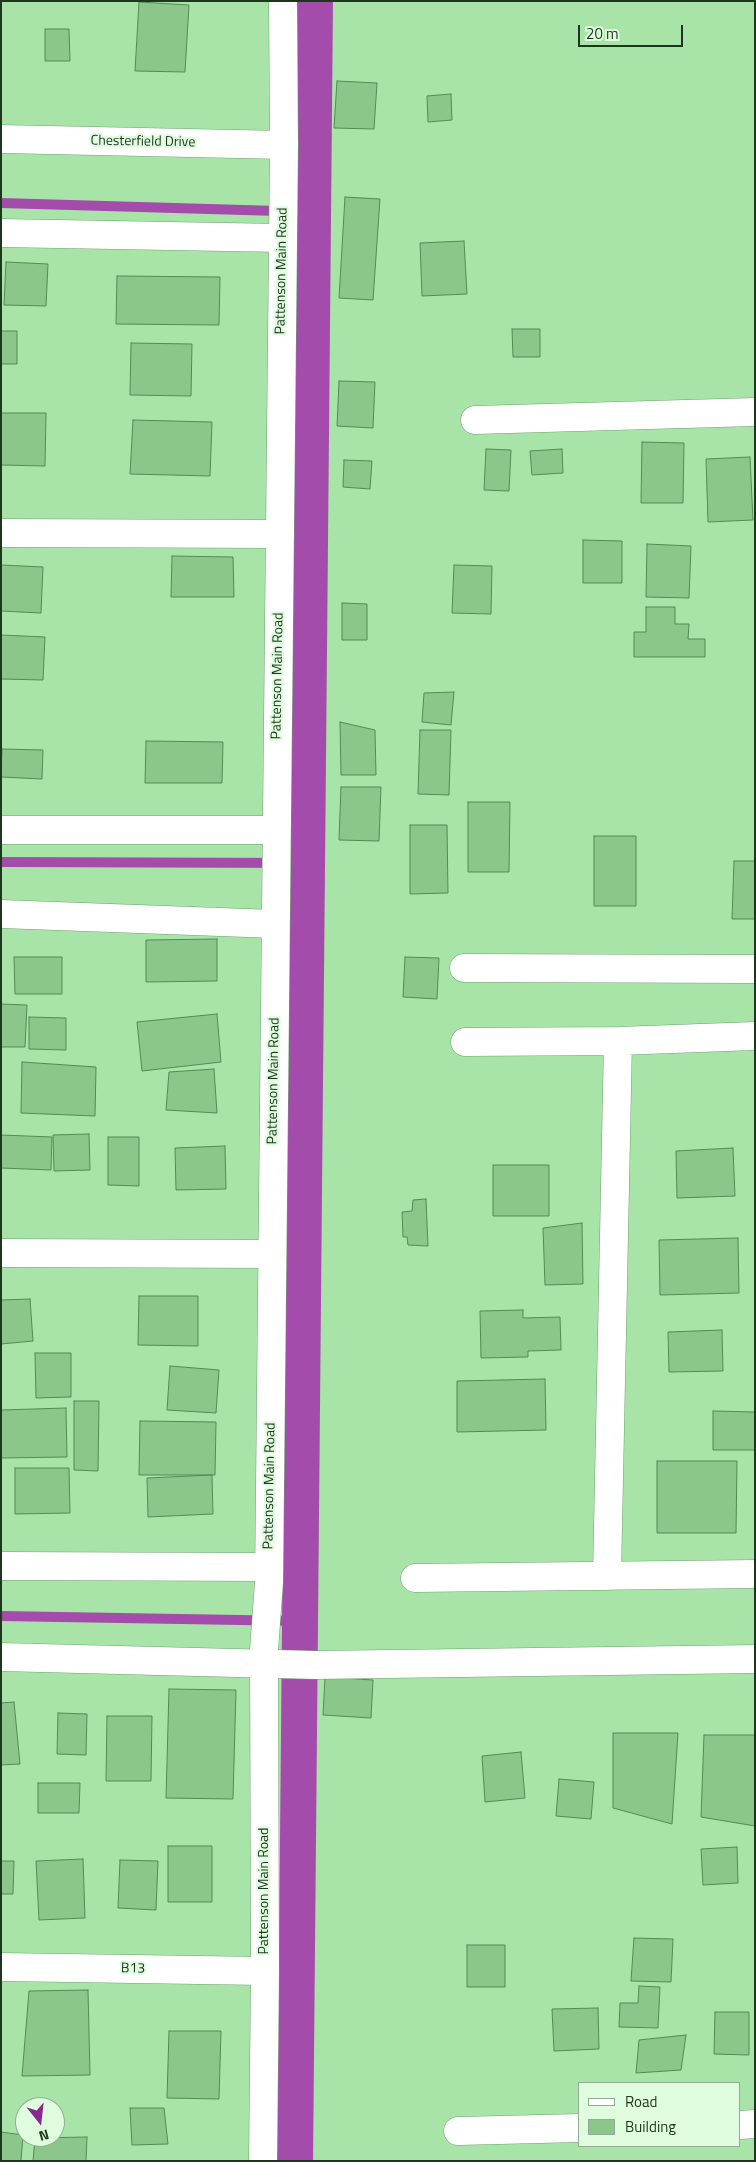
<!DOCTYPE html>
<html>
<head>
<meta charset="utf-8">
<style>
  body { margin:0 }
  #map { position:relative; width:756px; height:2162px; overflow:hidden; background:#a8e4a7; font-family:"Titillium Web",sans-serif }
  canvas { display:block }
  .frame { position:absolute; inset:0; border:2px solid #1e351e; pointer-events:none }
  .legend { position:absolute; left:578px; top:2082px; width:162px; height:65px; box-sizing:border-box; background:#dffdde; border:1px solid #92ad91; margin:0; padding:6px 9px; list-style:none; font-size:15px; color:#1e351e }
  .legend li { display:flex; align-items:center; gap:10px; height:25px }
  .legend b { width:25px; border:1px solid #92ad91 }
  .north { position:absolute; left:15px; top:2097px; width:50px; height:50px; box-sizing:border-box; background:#dffdde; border:1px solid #92ad91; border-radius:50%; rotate:164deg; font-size:14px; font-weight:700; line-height:20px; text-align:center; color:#1e351e }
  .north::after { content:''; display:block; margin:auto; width:18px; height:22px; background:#882891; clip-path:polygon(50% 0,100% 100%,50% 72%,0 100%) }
  .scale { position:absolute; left:578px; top:25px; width:105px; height:22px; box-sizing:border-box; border:2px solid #1e351e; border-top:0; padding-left:6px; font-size:15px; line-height:18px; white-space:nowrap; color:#1e351e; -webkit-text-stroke:4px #dffdde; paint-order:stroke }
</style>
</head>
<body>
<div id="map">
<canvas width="756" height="2162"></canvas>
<div class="frame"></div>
<ul class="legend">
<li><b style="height:6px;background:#fff"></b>Road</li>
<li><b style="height:14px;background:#8bc68b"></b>Building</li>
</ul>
<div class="north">N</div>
<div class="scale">20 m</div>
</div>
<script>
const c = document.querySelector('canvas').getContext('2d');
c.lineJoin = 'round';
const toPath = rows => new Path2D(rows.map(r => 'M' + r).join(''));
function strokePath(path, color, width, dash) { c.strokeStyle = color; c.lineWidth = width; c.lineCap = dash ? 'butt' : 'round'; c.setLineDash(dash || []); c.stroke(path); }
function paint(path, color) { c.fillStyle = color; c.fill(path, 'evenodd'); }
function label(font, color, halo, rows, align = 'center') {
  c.font = font + ' "Titillium Web",sans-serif'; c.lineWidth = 4.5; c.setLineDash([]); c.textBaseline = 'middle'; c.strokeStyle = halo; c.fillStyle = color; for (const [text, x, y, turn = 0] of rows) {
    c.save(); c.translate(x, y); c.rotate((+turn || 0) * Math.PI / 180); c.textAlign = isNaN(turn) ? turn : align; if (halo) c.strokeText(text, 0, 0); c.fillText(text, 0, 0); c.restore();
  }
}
const stream = toPath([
  [1,203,313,212],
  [1,862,307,863],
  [1,1616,300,1621]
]);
const canal = toPath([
  [295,2161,315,1]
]);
const building = toPath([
  [139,2,189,5,185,72,135,71,139,2],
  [45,29,69,29,70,61,45,61,45,29],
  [337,81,377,83,374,129,334,128,337,81],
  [451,94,452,120,428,122,427,96,451,94],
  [345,197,380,199,373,300,339,298,345,197],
  [464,241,467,294,422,296,420,243,464,241],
  [6,262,48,264,46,306,4,305,6,262],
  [117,276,220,277,219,325,116,324,117,276],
  [512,329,540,329,540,357,513,357,512,329],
  [1,331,17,331,17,364,1,364,1,331],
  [131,343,192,344,191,396,130,395,131,343],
  [339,381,375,382,373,428,337,426,339,381],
  [1,413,46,413,45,466,1,465,1,413],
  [133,420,212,422,210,476,130,474,133,420],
  [642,442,684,443,683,503,641,503,642,442],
  [486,449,511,450,509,491,484,490,486,449],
  [562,449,563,473,532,475,530,451,562,449],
  [750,457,753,520,708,522,706,459,750,457],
  [344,460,372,461,370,489,343,487,344,460],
  [583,540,622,541,622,583,583,583,583,540],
  [647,544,691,546,689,598,646,597,647,544],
  [172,556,233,557,234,597,171,597,172,556],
  [1,565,43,567,41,613,1,611,1,565],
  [454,565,492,566,491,614,452,613,454,565],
  [342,603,367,604,367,640,342,640,342,603],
  [646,607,675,607,675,624,689,624,688,639,705,639,705,657,634,657,634,632,646,632,646,607],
  [1,635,45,637,43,680,1,679,1,635],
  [454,692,451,725,422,722,424,693,454,692],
  [340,722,375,730,376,775,341,775,340,722],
  [420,730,451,730,449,795,418,794,420,730],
  [146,741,223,742,222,783,145,783,146,741],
  [2,749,43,750,42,779,1,777,2,749],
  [341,787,381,787,379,841,339,840,341,787],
  [468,802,510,802,509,872,468,872,468,802],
  [410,825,447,825,448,893,410,894,410,825],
  [594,836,636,836,636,906,594,906,594,836],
  [734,861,755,861,755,919,732,919,734,861],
  [217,939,217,981,146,982,146,940,217,939],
  [14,957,62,957,62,994,15,994,14,957],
  [405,957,439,958,437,999,403,997,405,957],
  [1,1004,27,1005,25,1047,1,1047,1,1004],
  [217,1014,221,1062,142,1071,137,1022,217,1014],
  [29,1017,66,1018,66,1050,29,1049,29,1017],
  [22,1062,96,1067,95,1116,21,1113,22,1062],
  [214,1069,217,1113,166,1110,169,1072,214,1069],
  [89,1134,90,1170,54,1171,53,1135,89,1134],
  [1,1135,52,1137,51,1170,1,1168,1,1135],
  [108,1137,139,1137,139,1186,108,1185,108,1137],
  [225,1146,226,1189,176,1190,175,1148,225,1146],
  [733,1148,735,1196,677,1198,676,1151,733,1148],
  [493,1165,549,1165,549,1216,493,1216,493,1165],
  [426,1199,428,1246,408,1245,407,1237,403,1237,402,1212,412,1211,413,1200,426,1199],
  [582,1223,583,1284,545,1285,543,1228,582,1223],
  [738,1238,739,1293,660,1295,659,1240,738,1238],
  [139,1296,198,1296,198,1346,138,1345,139,1296],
  [30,1299,33,1341,1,1344,1,1300,30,1299],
  [523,1310,523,1318,560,1317,561,1350,528,1351,528,1357,481,1358,480,1311,523,1310],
  [722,1330,723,1371,669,1372,668,1332,722,1330],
  [35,1353,71,1353,71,1397,36,1398,35,1353],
  [170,1366,219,1370,216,1413,167,1410,170,1366],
  [545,1379,546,1430,457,1432,457,1381,545,1379],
  [74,1401,99,1401,98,1471,74,1470,74,1401],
  [66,1408,67,1457,1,1458,1,1410,66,1408],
  [713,1411,755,1412,755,1450,713,1450,713,1411],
  [140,1421,216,1422,215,1475,139,1475,140,1421],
  [657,1461,737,1461,736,1533,657,1533,657,1461],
  [15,1468,69,1468,70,1513,15,1514,15,1468],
  [212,1475,213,1514,148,1517,147,1478,212,1475],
  [325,1677,373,1680,371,1718,323,1715,325,1677],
  [169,1689,236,1690,233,1799,166,1798,169,1689],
  [14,1702,20,1764,1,1765,1,1703,14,1702],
  [58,1713,87,1714,86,1755,57,1754,58,1713],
  [107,1716,152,1716,151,1781,106,1781,107,1716],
  [613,1733,678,1733,672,1824,613,1808,613,1733],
  [704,1735,755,1735,755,1826,701,1817,704,1735],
  [521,1752,525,1798,485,1802,482,1756,521,1752],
  [559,1779,594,1782,591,1819,556,1816,559,1779],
  [38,1783,80,1783,79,1813,38,1813,38,1783],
  [168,1846,212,1846,212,1902,168,1902,168,1846],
  [737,1847,738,1883,703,1885,701,1849,737,1847],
  [83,1859,85,1918,39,1920,36,1861,83,1859],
  [120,1860,158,1861,156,1910,118,1908,120,1860],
  [1,1861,14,1861,13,1894,1,1894,1,1861],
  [634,1938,673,1939,671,1982,631,1981,634,1938],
  [467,1945,505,1945,505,1987,467,1987,467,1945],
  [639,1986,660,1987,658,2028,619,2027,620,2003,638,2003,639,1986],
  [88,1990,90,2075,22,2076,29,1991,88,1990],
  [598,2008,599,2049,554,2051,552,2009,598,2008],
  [715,2012,749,2012,749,2055,714,2054,715,2012],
  [169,2031,221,2031,219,2099,167,2098,169,2031],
  [686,2035,681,2070,636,2073,639,2040,686,2035],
  [130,2108,164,2108,168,2144,132,2145,130,2108],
  [1,2132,23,2135,21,2161,1,2161,1,2132],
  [87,2137,86,2161,33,2161,35,2138,87,2137]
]);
const minor = toPath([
  [1,139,284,145],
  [1,233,282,238],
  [475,420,755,412],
  [1,533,280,534],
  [1,830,276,830],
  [1,914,275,924],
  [464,968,755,969],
  [465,1042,618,1041,755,1036],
  [1,1253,272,1254],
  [1,1566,269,1567],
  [607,1576,618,1041],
  [415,1578,755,1574],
  [1,1657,315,1665,755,1659],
  [1,1967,265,1971],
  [740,2125,755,2124],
  [458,2131,580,2128]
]);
const tertiary = toPath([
  [263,2161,265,1971,264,1650,269,1582,284,145,283,1]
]);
const streetNames = [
  ["Chesterfield Drive",143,142,1],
  ["Pattenson Main Road",282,271,-89],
  ["Pattenson Main Road",278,676,-89],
  ["Pattenson Main Road",274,1081,-89],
  ["Pattenson Main Road",270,1486,-89],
  ["Pattenson Main Road",265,1891,-90],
  ["B13",133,1969,1]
];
strokePath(stream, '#a44cac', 10);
strokePath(canal, '#a44cac', 36);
paint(building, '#8bc68b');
strokePath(building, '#538b53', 1);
strokePath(minor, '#6aa36a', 29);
strokePath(tertiary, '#6aa36a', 29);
strokePath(minor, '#fff', 28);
strokePath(tertiary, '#fff', 28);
label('14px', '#1e351e', '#dffdde', streetNames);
</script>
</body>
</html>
